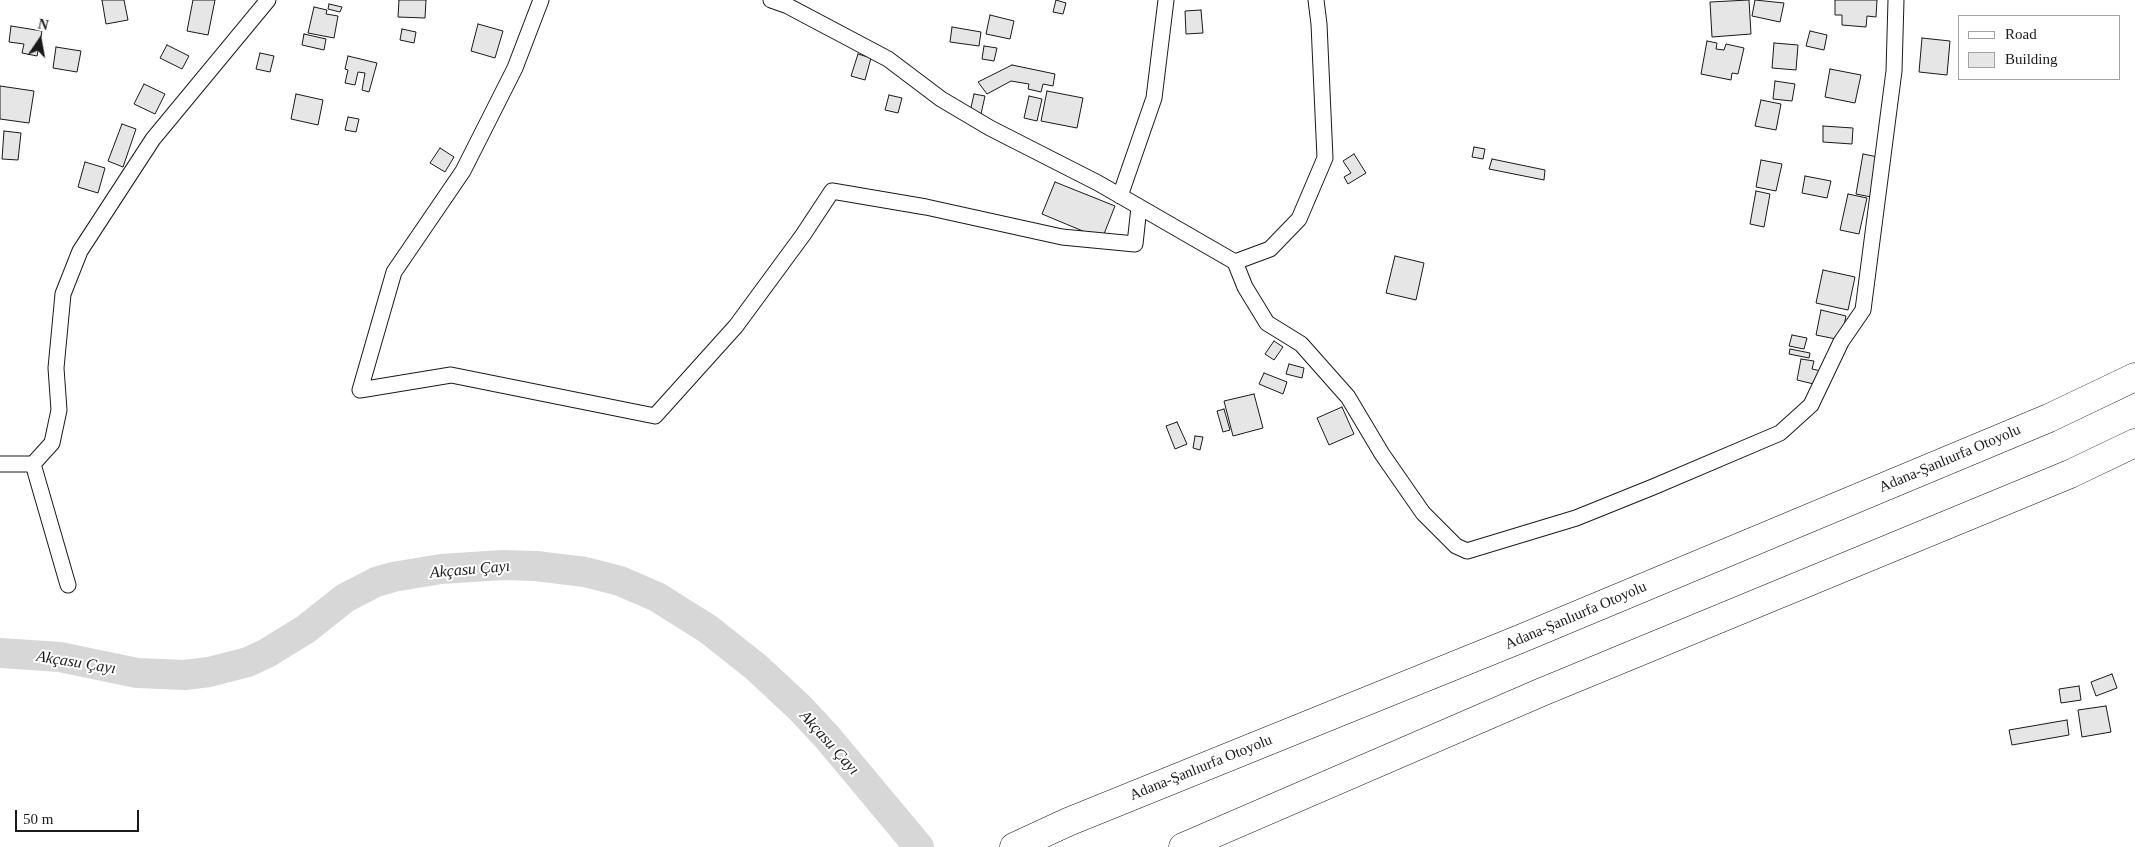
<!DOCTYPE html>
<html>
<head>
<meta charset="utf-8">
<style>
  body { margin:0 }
  #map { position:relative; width:2135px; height:847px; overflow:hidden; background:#fff; font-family:Georgia,serif }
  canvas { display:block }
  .legend { position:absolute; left:1958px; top:15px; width:162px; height:65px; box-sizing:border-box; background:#fff; border:1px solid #a3a3a3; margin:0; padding:6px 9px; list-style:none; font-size:15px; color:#1a1a1a }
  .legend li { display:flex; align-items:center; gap:10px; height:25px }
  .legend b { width:25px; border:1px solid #a3a3a3 }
  .north { position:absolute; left:15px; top:15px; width:50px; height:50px; -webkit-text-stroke:4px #fff; paint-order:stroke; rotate:12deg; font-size:14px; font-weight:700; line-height:20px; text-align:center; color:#1a1a1a }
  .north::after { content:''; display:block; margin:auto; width:18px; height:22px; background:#1a1a1a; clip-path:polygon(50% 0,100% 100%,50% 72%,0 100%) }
  .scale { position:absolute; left:15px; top:810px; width:124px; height:22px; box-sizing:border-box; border:2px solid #1a1a1a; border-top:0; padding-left:6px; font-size:15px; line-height:18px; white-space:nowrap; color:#1a1a1a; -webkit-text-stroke:4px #fff; paint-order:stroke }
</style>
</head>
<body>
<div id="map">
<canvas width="2135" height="847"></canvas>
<ul class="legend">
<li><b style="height:6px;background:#fff"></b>Road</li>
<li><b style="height:14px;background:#e6e6e6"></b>Building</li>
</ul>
<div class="north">N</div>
<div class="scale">50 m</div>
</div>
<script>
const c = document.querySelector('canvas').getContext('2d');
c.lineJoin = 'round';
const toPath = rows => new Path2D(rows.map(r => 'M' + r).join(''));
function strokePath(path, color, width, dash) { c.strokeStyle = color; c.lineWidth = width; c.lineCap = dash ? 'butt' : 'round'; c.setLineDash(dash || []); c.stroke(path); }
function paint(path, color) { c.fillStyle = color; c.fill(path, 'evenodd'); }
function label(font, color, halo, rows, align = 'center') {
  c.font = font + ' Georgia,serif'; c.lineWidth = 4; c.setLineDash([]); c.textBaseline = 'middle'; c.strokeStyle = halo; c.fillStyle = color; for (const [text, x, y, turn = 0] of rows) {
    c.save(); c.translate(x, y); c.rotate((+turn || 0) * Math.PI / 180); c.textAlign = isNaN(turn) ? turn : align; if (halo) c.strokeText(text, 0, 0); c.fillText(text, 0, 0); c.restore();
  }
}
const river = toPath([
  [0,653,60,657,137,673,185,675,209,672,248,662,267,653,306,629,345,598,376,582,393,577,441,569,503,565,536,566,585,572,620,581,657,597,708,629,756,667,800,708,827,737,919,847]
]);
const building = toPath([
  [102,0,124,0,128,20,106,24,102,0],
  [193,0,215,0,208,35,187,31,193,0],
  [399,0,426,0,425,18,398,17,399,0],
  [1056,0,1066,3,1063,14,1053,12,1056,0],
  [1749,0,1751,34,1712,37,1710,2,1749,0],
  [1755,0,1784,3,1780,22,1752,16,1755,0],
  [1835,0,1877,0,1876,17,1867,16,1866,27,1842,25,1842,15,1835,15,1835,0],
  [329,4,342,7,340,12,328,9,329,4],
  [314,7,327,10,326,14,338,16,334,38,308,33,314,7],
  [1201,10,1203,33,1186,34,1185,11,1201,10],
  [990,15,1014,21,1010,39,986,34,990,15],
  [478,24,503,31,495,58,471,51,478,24],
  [11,26,42,31,37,56,22,53,24,44,9,42,11,26],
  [952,27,981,32,979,46,950,42,952,27],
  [402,29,416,32,414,43,400,40,402,29],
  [1810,31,1827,35,1824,50,1806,46,1810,31],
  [304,34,326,39,324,50,302,45,304,34],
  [1922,38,1950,41,1947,75,1919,72,1922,38],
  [1707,41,1717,43,1716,49,1724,50,1726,44,1744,48,1738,74,1732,73,1731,80,1701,74,1707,41],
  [1774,43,1798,45,1796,70,1772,68,1774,43],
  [167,45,189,56,182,69,160,58,167,45],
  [984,46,997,48,994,61,982,59,984,46],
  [56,47,81,51,77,72,53,68,56,47],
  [260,53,274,56,270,72,256,69,260,53],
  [858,54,871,58,865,80,851,76,858,54],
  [348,56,377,63,369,92,362,90,365,73,358,72,355,85,345,83,348,70,345,69,348,56],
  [1012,65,1055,74,1053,86,1043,84,1041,92,1028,89,1029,84,1011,81,987,94,978,82,1012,65],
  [1830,69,1861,75,1855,103,1825,97,1830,69],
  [1775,81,1795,84,1792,101,1773,99,1775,81],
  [144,84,165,94,155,114,134,104,144,84],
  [0,86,34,91,29,123,0,119,0,86],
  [1047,91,1083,98,1077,128,1041,121,1047,91],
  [296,94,323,100,318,125,291,119,296,94],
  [974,94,985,96,981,114,970,112,974,94],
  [889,95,902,98,898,113,885,110,889,95],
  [1029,96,1042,99,1037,121,1024,118,1029,96],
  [1761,100,1781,104,1776,130,1755,126,1761,100],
  [348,117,359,119,356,132,345,130,348,117],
  [122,124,136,129,123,167,108,161,122,124],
  [1823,126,1853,128,1852,144,1823,142,1823,126],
  [4,131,21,133,18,160,2,159,4,131],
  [1474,147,1485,149,1483,159,1472,157,1474,147],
  [440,148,454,157,445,172,430,163,440,148],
  [1354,154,1366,173,1348,184,1344,177,1351,173,1343,161,1354,154],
  [1863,154,1878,157,1871,197,1856,194,1863,154],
  [1492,159,1545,170,1544,180,1489,169,1492,159],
  [1761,160,1782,164,1776,191,1756,187,1761,160],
  [85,162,105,168,98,193,78,187,85,162],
  [1805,176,1831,181,1827,198,1802,193,1805,176],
  [1055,182,1115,206,1102,239,1042,214,1055,182],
  [1756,191,1770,194,1764,227,1750,224,1756,191],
  [1848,194,1867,198,1859,234,1840,230,1848,194],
  [1395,256,1424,263,1416,300,1386,293,1395,256],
  [1823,270,1855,277,1848,310,1816,303,1823,270],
  [1821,310,1846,316,1841,340,1816,335,1821,310],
  [1792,335,1807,338,1804,349,1789,346,1792,335],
  [1274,341,1283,347,1274,360,1265,354,1274,341],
  [1790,349,1810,353,1809,358,1789,354,1790,349],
  [1801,359,1814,361,1812,369,1821,371,1818,385,1797,380,1801,359],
  [1289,364,1304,368,1302,378,1286,374,1289,364],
  [1264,373,1287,382,1283,394,1259,384,1264,373],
  [1254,394,1263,428,1233,436,1224,401,1254,394],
  [1342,407,1354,434,1329,445,1317,418,1342,407],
  [1224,409,1230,430,1223,432,1217,411,1224,409],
  [1177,422,1187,444,1175,449,1166,426,1177,422],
  [1195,436,1203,437,1200,450,1193,448,1195,436],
  [2112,674,2117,688,2096,696,2091,682,2112,674],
  [2079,686,2081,700,2061,703,2059,689,2079,686],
  [2106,706,2111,732,2082,737,2078,710,2106,706],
  [2067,720,2069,735,2012,745,2009,730,2067,720]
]);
const street = toPath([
  [541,0,515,68,463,171,394,272,360,390,451,375,655,416,736,326,803,235,832,191,926,207,1062,237,1135,244,1139,207],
  [771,0,788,6,888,59,941,99,990,128,1098,183,1235,262,1270,249,1299,219,1325,158,1319,24,1316,0],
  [1120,196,1154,98,1166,0],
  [1235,262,1245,287,1267,323,1301,344,1348,397,1382,454,1423,513,1456,546,1467,551,1576,518,1653,487,1780,433,1811,405,1841,342,1863,310,1894,71,1896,0],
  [0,464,33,464,52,443,59,410,56,368,63,294,80,251,153,139,268,0],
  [33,464,68,585]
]);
const highway = toPath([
  [1014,847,1068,822,1520,639,2049,418,2135,377],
  [1183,847,1542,692,2070,474,2135,443]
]);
const streetNames = [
  ["Adana-Şanlıurfa Otoyolu",1950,459,-23],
  ["Adana-Şanlıurfa Otoyolu",1576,616,-23],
  ["Adana-Şanlıurfa Otoyolu",1201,768,-22]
];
const waterNames = [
  ["Akçasu Çayı",470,570,-5],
  ["Akçasu Çayı",76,663,9],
  ["Akçasu Çayı",829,743,48]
];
strokePath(river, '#d7d7d7', 30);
paint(building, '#e6e6e6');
strokePath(building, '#1a1a1a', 1);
strokePath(street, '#1a1a1a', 17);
strokePath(highway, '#1a1a1a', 29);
strokePath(street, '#fff', 15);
strokePath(highway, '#fff', 28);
label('15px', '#1a1a1a', '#fff', streetNames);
label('italic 16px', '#1a1a1a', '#fff', waterNames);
</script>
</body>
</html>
